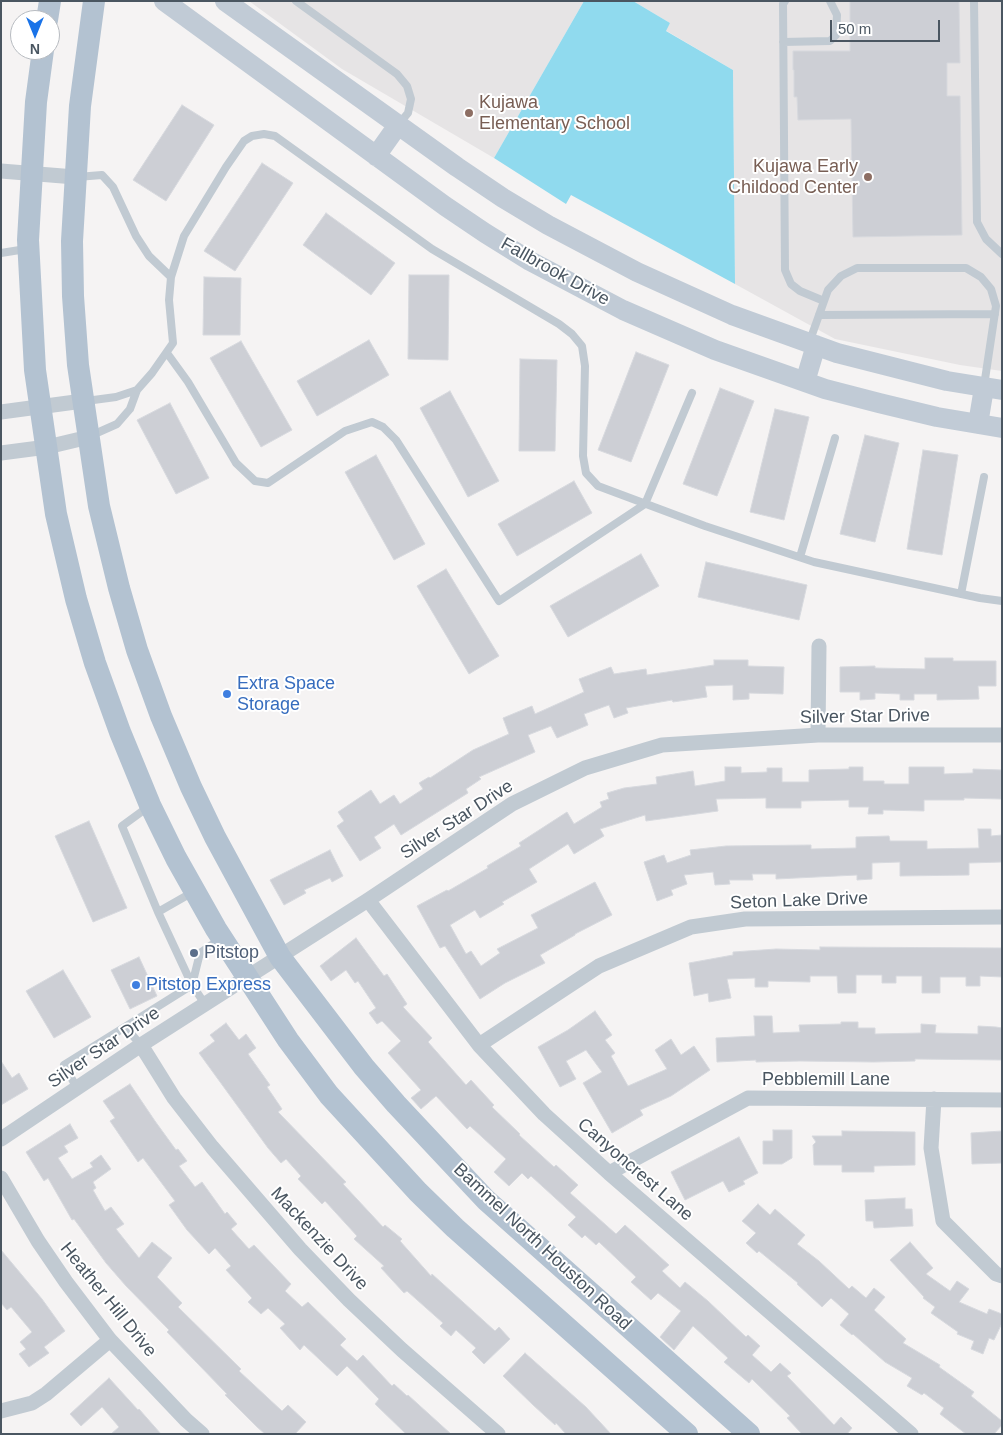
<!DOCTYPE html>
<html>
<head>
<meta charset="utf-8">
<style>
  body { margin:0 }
  #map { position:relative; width:1003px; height:1435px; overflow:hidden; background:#f5f3f3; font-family:Arial,sans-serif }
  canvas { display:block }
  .frame { position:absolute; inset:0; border:2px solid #4a5661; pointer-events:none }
  .north { position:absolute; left:10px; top:10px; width:50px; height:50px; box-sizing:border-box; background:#fff; border:1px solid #b7bbc0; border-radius:50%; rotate:180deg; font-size:14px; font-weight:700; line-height:20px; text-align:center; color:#4a5661 }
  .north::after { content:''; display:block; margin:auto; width:18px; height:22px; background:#1a73e8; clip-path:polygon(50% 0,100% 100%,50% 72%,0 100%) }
  .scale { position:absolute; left:830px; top:20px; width:110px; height:22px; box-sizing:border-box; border:2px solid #4a5661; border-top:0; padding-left:6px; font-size:15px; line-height:18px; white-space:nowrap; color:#4a5661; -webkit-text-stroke:4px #fff; paint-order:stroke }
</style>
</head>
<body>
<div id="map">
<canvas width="1003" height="1435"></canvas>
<div class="frame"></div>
<div class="north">N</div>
<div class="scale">50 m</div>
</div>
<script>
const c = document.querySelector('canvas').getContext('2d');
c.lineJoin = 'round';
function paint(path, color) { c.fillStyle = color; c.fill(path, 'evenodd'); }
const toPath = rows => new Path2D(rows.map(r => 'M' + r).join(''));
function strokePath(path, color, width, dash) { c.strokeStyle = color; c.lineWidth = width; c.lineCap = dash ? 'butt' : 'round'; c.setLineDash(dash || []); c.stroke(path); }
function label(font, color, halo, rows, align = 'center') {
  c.font = font + ' Arial,sans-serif'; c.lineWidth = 4; c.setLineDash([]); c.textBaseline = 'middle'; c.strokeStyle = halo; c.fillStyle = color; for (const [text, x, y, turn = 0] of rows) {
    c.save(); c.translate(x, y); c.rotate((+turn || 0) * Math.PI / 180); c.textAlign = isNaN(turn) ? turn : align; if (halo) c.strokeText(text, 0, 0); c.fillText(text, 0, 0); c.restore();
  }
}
const education = toPath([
  [249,1,584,1,494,158,342,69],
  [633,1,1002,1,1002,371,960,365,835,339,735,284,733,70,665,30,670,23]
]);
const water = toPath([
  [584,1,633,1,670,23,666,31,733,70,735,284,571,195,566,204,494,158]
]);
const building = toPath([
  [850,1,959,1,960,63,947,63,947,96,960,96,962,235,853,237,851,119,798,120,797,97,794,97,794,70,793,70,793,51,850,51,850,1],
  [182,105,214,125,166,201,133,180,182,105],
  [262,163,293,183,235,271,204,251,262,163],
  [326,213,395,263,371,295,303,245,326,213],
  [409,275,449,275,448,360,408,359,409,275],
  [204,277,241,278,240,335,203,335,204,277],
  [369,340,389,375,317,416,297,381,369,340],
  [241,341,292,430,261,447,210,358,241,341],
  [636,352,669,365,631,462,598,450,636,352],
  [520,359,557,360,555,451,519,451,520,359],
  [720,388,754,401,717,496,683,484,720,388],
  [450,391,499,481,468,497,420,408,450,391],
  [170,403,209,478,176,494,137,420,170,403],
  [775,409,809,417,784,520,750,512,775,409],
  [865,435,899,443,875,542,840,534,865,435],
  [923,450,958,455,942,555,907,549,923,450],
  [376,455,425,544,394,560,345,472,376,455],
  [574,481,592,513,517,556,498,524,574,481],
  [641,554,659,586,568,637,550,606,641,554],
  [706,562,807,585,799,620,698,597,706,562],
  [446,569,499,656,469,674,417,586,446,569],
  [925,658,953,658,953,661,996,661,996,686,978,686,979,699,937,700,937,694,914,694,914,700,900,700,900,694,875,693,875,699,860,700,860,692,840,692,840,667,875,666,875,668,925,669,925,658],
  [714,660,748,660,748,666,784,667,783,694,749,693,749,699,733,700,733,685,705,686,707,697,673,702,672,700,626,708,628,713,614,718,609,705,584,714,588,725,557,738,551,726,528,735,535,752,479,777,481,779,466,789,468,793,401,835,394,824,374,837,381,848,360,861,337,826,344,821,338,812,371,790,380,804,394,795,400,804,423,789,419,783,429,777,430,778,473,750,509,734,503,718,532,706,535,714,584,692,579,679,611,667,614,674,646,669,647,675,714,665,714,660],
  [725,767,741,767,741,773,767,772,767,768,782,768,782,782,809,782,809,770,849,769,849,767,863,767,863,781,884,781,884,784,909,784,909,767,944,767,944,774,973,773,973,769,1002,770,1001,799,964,798,964,800,924,800,924,811,883,810,883,814,868,814,869,807,849,807,849,800,801,801,801,808,766,808,766,798,716,799,718,811,646,821,645,815,600,829,604,836,574,854,568,844,529,869,537,882,502,902,504,904,480,918,475,910,450,925,466,954,471,951,481,966,500,953,497,949,538,928,531,915,595,882,612,915,575,934,575,935,540,955,545,963,505,983,480,999,445,946,440,948,417,906,447,890,448,891,488,868,487,866,521,846,519,843,567,812,574,824,602,807,600,802,609,799,607,793,624,788,657,784,656,777,693,771,695,786,725,781,725,767],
  [89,821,127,908,93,922,55,836,89,821],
  [978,829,991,829,991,836,1002,835,1002,862,969,863,969,875,900,876,900,862,872,863,872,879,857,880,857,875,776,879,776,874,752,874,753,880,729,880,730,884,715,885,713,872,684,875,687,884,671,890,673,895,657,901,644,862,664,855,667,863,691,855,690,850,726,846,811,845,811,849,856,848,856,837,889,836,890,841,927,841,927,849,979,848,978,829],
  [330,850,343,876,332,882,330,878,304,890,306,893,284,905,270,880,330,850],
  [356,938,384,976,387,974,407,1004,403,1007,432,1038,428,1042,466,1085,471,1080,494,1105,492,1107,520,1134,519,1135,554,1167,556,1165,578,1185,570,1193,616,1234,625,1225,669,1265,662,1271,680,1288,685,1282,708,1301,746,1337,748,1335,760,1346,752,1355,771,1372,780,1363,791,1373,787,1376,834,1425,841,1417,852,1428,847,1434,802,1434,787,1418,790,1416,752,1379,749,1383,724,1362,728,1358,693,1326,674,1350,660,1337,681,1311,658,1293,651,1300,631,1282,636,1277,599,1242,596,1245,585,1235,582,1238,568,1225,576,1217,531,1176,528,1179,522,1173,509,1186,494,1172,506,1159,470,1126,467,1129,436,1096,421,1109,411,1098,421,1090,388,1053,401,1041,382,1021,377,1024,369,1013,376,1008,358,981,355,983,346,970,331,981,320,966,356,938],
  [820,947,1002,948,1002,977,980,976,980,986,966,986,966,977,940,977,940,993,922,993,922,976,896,976,896,983,882,983,882,975,856,975,856,993,838,993,837,976,810,976,810,982,768,981,768,987,755,987,755,978,727,979,731,998,709,1002,708,993,694,996,689,963,733,955,733,952,776,949,820,950,820,947],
  [139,957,157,996,130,1009,111,970,139,957],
  [63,970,91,1017,54,1038,26,991,63,970],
  [595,1011,612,1035,605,1040,615,1053,611,1056,628,1086,667,1069,655,1050,671,1039,681,1055,694,1046,710,1070,671,1096,640,1110,643,1115,612,1133,583,1083,602,1072,586,1050,566,1061,576,1079,560,1087,538,1047,568,1030,595,1011],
  [754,1016,772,1016,773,1033,800,1032,799,1025,841,1024,841,1022,858,1022,858,1028,875,1028,875,1034,921,1033,921,1024,936,1025,935,1033,978,1034,978,1026,996,1027,1002,1028,1002,1060,915,1059,915,1061,874,1062,800,1061,756,1062,756,1060,717,1062,716,1038,755,1036,754,1016],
  [226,1023,239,1040,246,1034,256,1048,248,1054,270,1085,267,1087,282,1109,278,1112,346,1182,343,1184,383,1227,385,1225,402,1239,400,1241,431,1276,432,1274,495,1331,499,1327,510,1339,484,1364,472,1352,476,1348,456,1330,451,1336,440,1326,443,1323,407,1291,404,1293,381,1268,384,1266,354,1239,357,1236,325,1201,322,1204,298,1179,301,1176,286,1159,281,1163,268,1148,199,1053,215,1041,210,1035,226,1023],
  [1,1061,12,1078,19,1073,28,1089,1,1105,1,1061],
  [130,1084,155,1121,176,1150,178,1149,187,1161,179,1166,195,1187,202,1182,225,1214,227,1212,237,1224,231,1229,249,1249,254,1245,291,1284,285,1291,302,1307,308,1302,346,1339,340,1345,357,1361,363,1355,392,1386,394,1384,407,1396,408,1395,451,1434,406,1434,375,1404,379,1399,347,1366,337,1376,304,1345,300,1350,280,1328,285,1324,268,1308,261,1314,248,1302,252,1298,226,1270,231,1266,215,1248,209,1254,187,1230,169,1205,175,1201,143,1158,138,1162,110,1121,115,1118,103,1101,130,1084],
  [70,1124,78,1138,64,1146,68,1152,58,1158,72,1179,93,1167,90,1163,101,1155,111,1169,93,1182,96,1188,93,1190,105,1211,111,1207,124,1224,116,1229,139,1258,152,1242,172,1258,157,1277,182,1303,178,1307,241,1369,239,1371,282,1411,288,1405,306,1422,295,1434,265,1434,257,1427,225,1395,227,1394,167,1332,169,1330,126,1286,106,1263,74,1219,72,1220,48,1178,44,1181,26,1152,70,1124],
  [773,1130,792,1130,792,1158,782,1164,763,1164,763,1141,773,1141,773,1130],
  [842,1131,915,1132,915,1165,874,1166,874,1172,842,1172,842,1165,814,1165,813,1145,816,1142,812,1136,842,1136,842,1131],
  [1002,1131,1002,1163,972,1164,971,1133,1002,1131],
  [739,1137,758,1173,743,1181,745,1184,729,1192,723,1181,685,1200,671,1172,739,1137],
  [905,1198,905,1209,912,1209,913,1226,874,1228,873,1221,866,1221,865,1200,905,1198],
  [758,1204,770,1215,775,1209,805,1235,797,1244,819,1261,849,1289,852,1286,866,1298,874,1288,885,1297,874,1310,906,1339,903,1343,940,1365,939,1367,974,1392,971,1396,1002,1421,1002,1425,994,1434,966,1434,940,1414,944,1408,924,1393,922,1395,907,1386,912,1378,885,1362,853,1334,852,1335,840,1325,849,1314,831,1298,822,1307,797,1284,798,1283,759,1251,757,1253,746,1243,756,1233,742,1221,758,1204],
  [910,1242,933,1268,926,1274,950,1291,957,1281,969,1289,959,1302,987,1314,989,1309,1002,1314,1002,1323,994,1340,989,1338,983,1354,971,1349,974,1341,957,1334,958,1332,931,1313,935,1307,923,1298,924,1297,890,1260,910,1242],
  [1,1250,42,1299,65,1331,44,1347,49,1353,29,1367,19,1354,26,1349,20,1342,32,1332,11,1307,7,1310,1,1303,1,1250],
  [525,1353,586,1407,611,1434,566,1434,556,1423,555,1425,533,1405,503,1376,525,1353],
  [109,1378,138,1410,139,1409,161,1434,111,1434,119,1427,102,1407,81,1426,70,1414,109,1378]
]);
const lane = toPath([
  [296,1,397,74,407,86,411,99,408,113,398,125],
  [785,1,783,4,785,270,791,284,800,291,824,301],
  [974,1,977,222,986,239,1002,254],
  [783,42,830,41,836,35,837,15,830,1],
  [77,177,102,175,113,187,136,236,149,256,171,277,169,300,173,343,152,373,137,390],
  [1,253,26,249],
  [171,277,184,236,226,167,244,141,252,136,264,134,275,136,432,249,559,324,572,334,582,346,585,366,583,456,586,473,598,486,705,526,814,562,980,598,1002,601],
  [819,315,995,314],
  [809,343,828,290,841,276,857,268,966,268,981,277,991,289,996,306,984,386],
  [167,353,188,382,236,463,255,481,268,483,345,431,372,422,383,427,396,440,499,601,645,504,692,393],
  [86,401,116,397,137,390,130,409,117,424,90,436],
  [800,557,835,438],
  [961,594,984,477],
  [148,807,122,826,158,912],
  [193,892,158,912,192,985,205,1004],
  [125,1027,192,985,200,953,220,939],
  [77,1088,64,1065,125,1027,141,1045]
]);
const street = toPath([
  [1,171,75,177],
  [1,412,83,401],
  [1,453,47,447,89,437],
  [818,735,819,646],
  [368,900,479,1045,544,1114,609,1173,911,1434],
  [141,1045,174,1098,212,1147,300,1249,349,1300,402,1350,498,1434],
  [479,1045,599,966,691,927,745,919,1002,917],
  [934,1099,931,1148,943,1221,996,1274,1002,1276],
  [1,1139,141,1045,368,900,512,804,585,768,662,745,818,735,1002,735],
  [609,1173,748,1098,1002,1100],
  [1,1178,38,1241,66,1282,110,1340,186,1420,202,1434],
  [1,1411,32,1403,46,1394,110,1340]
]);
const secondary = toPath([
  [164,1,445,206,485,233,530,261,623,310,715,350,825,389,879,403,937,417,1002,428],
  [225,1,457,167,503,198,548,225,637,272,732,315,837,353,947,381,1002,390],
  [376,156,398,125],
  [805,382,816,345],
  [978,424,984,388]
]);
const primary = toPath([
  [94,1,80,106,72,241,73,296,78,365,99,506,119,588,137,650,161,716,191,787,215,837,280,957,364,1067,396,1104,486,1200,749,1434],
  [47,20,50,1],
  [43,50,36,102,28,240,35,370,56,514,76,599,95,663,120,732,150,805,176,858,216,929,288,1040,329,1095,418,1192,455,1228,687,1434]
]);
const markers = [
  [469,113,5,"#8d6e63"],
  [868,177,5,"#8d6e63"],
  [227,694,5,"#3f7fe0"],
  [194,953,5,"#5c6f8a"],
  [136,985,5,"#3f7fe0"]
];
const educationNames = [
  ["Kujawa",479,103],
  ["Elementary School",479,124],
  ["Kujawa Early",858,167,"right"],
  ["Childood Center",858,188,"right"]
];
const streetNames = [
  ["Fallbrook Drive",555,272,29],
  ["Silver Star Drive",865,717,-1],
  ["Silver Star Drive",457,820,-33],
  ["Seton Lake Drive",799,901,-2],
  ["Silver Star Drive",104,1048,-34],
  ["Pebblemill Lane",826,1080],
  ["Canyoncrest Lane",635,1170,41],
  ["Mackenzie Drive",319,1239,47],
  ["Bammel North Houston Road",542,1247,43],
  ["Heather Hill Drive",108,1300,51]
];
const shopNames = [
  ["Extra Space",237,684],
  ["Storage",237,705],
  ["Pitstop Express",146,985]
];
const serviceNames = [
  ["Pitstop",204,953]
];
paint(education, '#e6e4e5');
paint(water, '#90daee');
paint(building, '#cdcfd5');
strokePath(building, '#d7d9de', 1);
strokePath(lane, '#c1cad2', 8);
strokePath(street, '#c1cad2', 15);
strokePath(secondary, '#c1cbd6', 20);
strokePath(primary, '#b3c2d1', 22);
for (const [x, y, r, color] of markers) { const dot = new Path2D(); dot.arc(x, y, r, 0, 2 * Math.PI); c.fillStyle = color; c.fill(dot); strokePath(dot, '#fff', 2); }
label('18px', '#785e54', '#fff', educationNames, 'left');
label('18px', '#4a5661', '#fff', streetNames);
label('18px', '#366cbe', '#fff', shopNames, 'left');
label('18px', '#4e5e75', '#fff', serviceNames, 'left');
</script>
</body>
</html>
